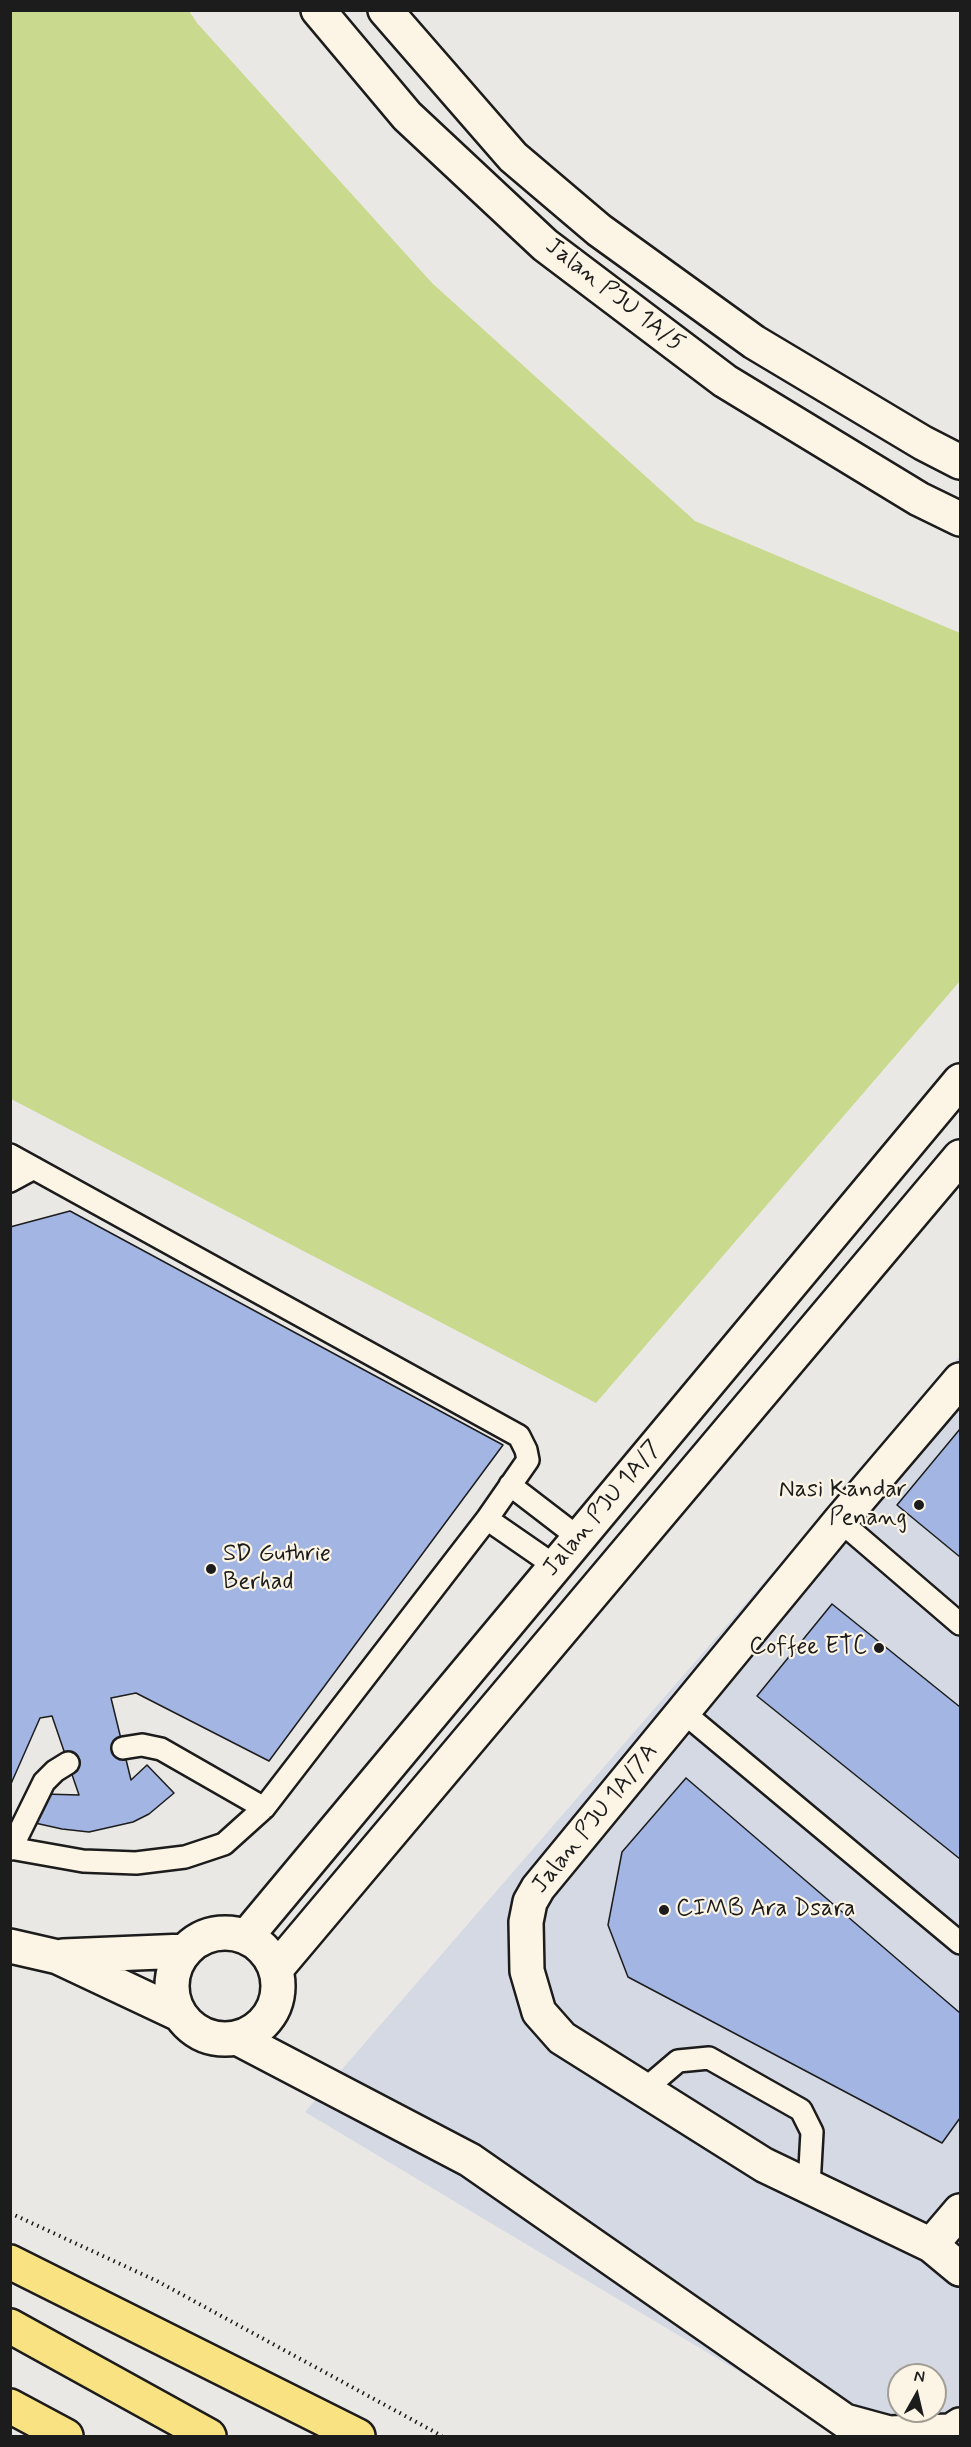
<!DOCTYPE html>
<html>
<head>
<meta charset="utf-8">
<style>
  body { margin:0 }
  #map { position:relative; width:971px; height:2447px; overflow:hidden; background:#eae8e5; font-family:Mynerve,sans-serif }
  canvas { display:block }
  .frame { position:absolute; inset:0; border:12px solid #1c1c1c; pointer-events:none }
  .north { position:absolute; left:887px; top:2363px; width:60px; height:60px; box-sizing:border-box; background:#fcf5e5; border:2px solid #a29e95; border-radius:50%; rotate:8deg; font-size:16px; font-weight:700; line-height:24px; text-align:center; color:#1c1c1c }
  .north::after { content:''; display:block; margin:auto; width:21px; height:27px; background:#1c1c1c; clip-path:polygon(50% 0,100% 100%,50% 72%,0 100%) }
</style>
</head>
<body>
<div id="map">
<canvas width="971" height="2447"></canvas>
<div class="frame"></div>
<div class="north">N</div>
</div>
<script>
const c = document.querySelector('canvas').getContext('2d');
c.lineJoin = 'round';
function paint(path, color) { c.fillStyle = color; c.fill(path, 'evenodd'); }
const toPath = rows => new Path2D(rows.map(r => 'M' + r).join(''));
function strokePath(path, color, width, dash) { c.strokeStyle = color; c.lineWidth = width; c.lineCap = dash ? 'butt' : 'round'; c.setLineDash(dash || []); c.stroke(path); }
function label(font, color, halo, rows, align = 'center') {
  c.font = font + ' Mynerve,sans-serif'; c.lineWidth = 4.5; c.setLineDash([]); c.textBaseline = 'middle'; c.strokeStyle = halo; c.fillStyle = color; for (const [text, x, y, turn = 0] of rows) {
    c.save(); c.translate(x, y); c.rotate((+turn || 0) * Math.PI / 180); c.textAlign = isNaN(turn) ? turn : align; if (halo) c.strokeText(text, 0, 0); c.fillText(text, 0, 0); c.restore();
  }
}
const built = toPath([
  [960,1356,960,2436,847,2436,305,2112],
  [899,2375,935,2375,935,2411,899,2411]
]);
const green = toPath([
  [10,11,189,11,197,23,432,283,695,521,960,633,960,981,596,1403,11,1099]
]);
const building = toPath([
  [70,1211,503,1445,269,1761,136,1693,111,1698,131,1780,147,1765,174,1793,149,1814,133,1822,89,1832,62,1829,35,1823,44,1794,79,1795,52,1716,40,1718,10,1786,10,1227,70,1211],
  [960,1429,960,1557,897,1505,960,1429],
  [832,1604,960,1707,960,1859,757,1696,832,1604],
  [686,1778,960,2013,960,2118,942,2143,628,1977,608,1925,622,1852,686,1778]
]);
const path = toPath([
  [10,2213,157,2281,442,2436]
]);
const service = toPath([
  [10,1155,519,1436,526,1450,528,1460,487,1519,264,1808,224,1844,185,1857,136,1863,83,1861,10,1848],
  [10,1181,34,1168],
  [510,1485,579,1538],
  [487,1519,555,1566],
  [840,1521,960,1624],
  [683,1712,960,1943],
  [123,1748,142,1745,161,1749,264,1808],
  [11,1849,44,1782,55,1771,68,1763],
  [644,2090,678,2061,709,2058,801,2110,812,2132,809,2186]
]);
const minor = toPath([
  [960,1380,840,1521,538,1888,530,1902,526,1922,527,1971,539,2012,562,2038,764,2165,931,2245,960,2269],
  '172 1986a53 53 0 1 1 106 0a53 53 0 1 1-106 0Z',
  [246,1937,960,1081],
  [10,1946,58,1957,179,2014],
  [63,1956,185,1951],
  [276,1969,960,1157],
  [237,2038,470,2160,845,2421,889,2433,951,2431,960,2425],
  [931,2245,960,2211]
]);
const tertiary = toPath([
  [318,10,407,116,545,245,725,381,919,499,960,519],
  [385,10,513,157,599,230,754,342,923,443,960,462]
]);
const primary = toPath([
  [10,2262,358,2436],
  [10,2326,209,2436],
  [10,2406,66,2436]
]);
const markers = [
  [919,1505,6,"#1c1c1c"],
  [211,1569,6,"#1c1c1c"],
  [879,1648,6,"#1c1c1c"],
  [664,1910,6,"#1c1c1c"]
];
const streetNames = [
  ["Jalan PJU 1A/5",614,296,38],
  ["Jalan PJU 1A/7",603,1509,-50],
  ["Jalan PJU 1A/7A",596,1819,-51]
];
const poiNames = [
  ["Nasi Kandar",907,1491],
  ["Penang",907,1519],
  ["SD Guthrie",223,1555,"left"],
  ["Berhad",223,1583,"left"],
  ["Coffee ETC",867,1648],
  ["CIMB Ara Dsara",676,1910,"left"]
];
paint(built, '#d4d9e4');
paint(green, '#c9d98d');
paint(building, '#a2b5e3');
strokePath(building, '#1c1c1c', 1.5);
strokePath(service, '#1c1c1c', 26);
strokePath(minor, '#1c1c1c', 38);
strokePath(tertiary, '#1c1c1c', 38);
strokePath(primary, '#1c1c1c', 38);
strokePath(path, '#1c1c1c', 4, [1.5, 4.5]);
strokePath(service, '#fcf5e5', 21);
strokePath(minor, '#fcf5e5', 33);
strokePath(tertiary, '#fcf5e5', 33);
strokePath(primary, '#f8e281', 33);
for (const [x, y, r, color] of markers) { const dot = new Path2D(); dot.arc(x, y, r, 0, 2 * Math.PI); c.fillStyle = color; c.fill(dot); strokePath(dot, '#fcf5e5', 2); }
label('24px', '#1c1c1c', '#fcf5e5', streetNames);
label('24px', '#1c1c1c', '#fcf5e5', poiNames, 'right');
</script>
</body>
</html>
